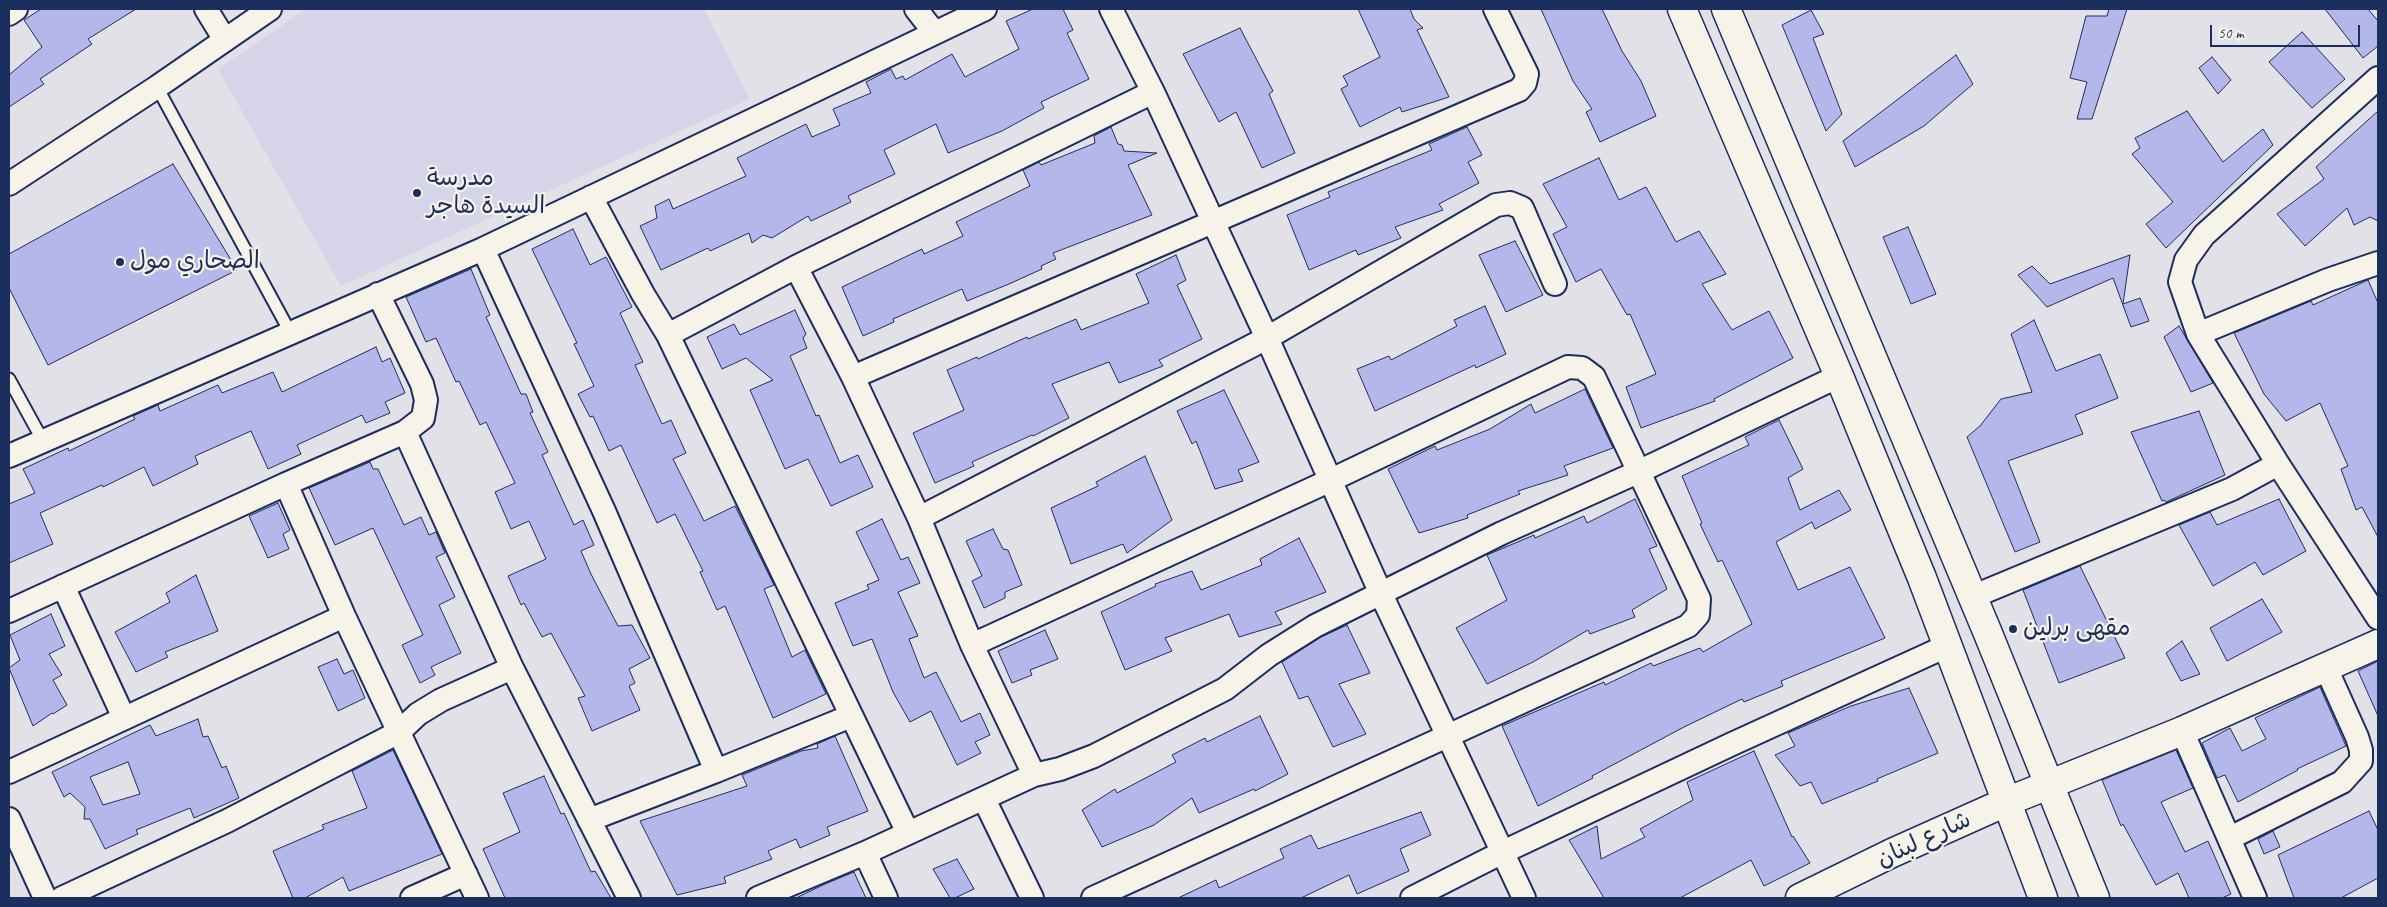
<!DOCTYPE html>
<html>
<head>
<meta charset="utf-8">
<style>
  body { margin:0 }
  #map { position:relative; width:2387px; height:907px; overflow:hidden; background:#e3e1e8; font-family:Caveat,sans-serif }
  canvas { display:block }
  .frame { position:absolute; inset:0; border:10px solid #1b2f5e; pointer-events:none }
  .scale { position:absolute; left:2210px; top:25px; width:150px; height:22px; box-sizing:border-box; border:2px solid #1b2f5e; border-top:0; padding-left:6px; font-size:15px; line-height:18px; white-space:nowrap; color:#1b2f5e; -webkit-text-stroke:4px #f7f3e8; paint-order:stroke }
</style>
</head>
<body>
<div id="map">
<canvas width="2387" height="907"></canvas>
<div class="frame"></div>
<div class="scale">50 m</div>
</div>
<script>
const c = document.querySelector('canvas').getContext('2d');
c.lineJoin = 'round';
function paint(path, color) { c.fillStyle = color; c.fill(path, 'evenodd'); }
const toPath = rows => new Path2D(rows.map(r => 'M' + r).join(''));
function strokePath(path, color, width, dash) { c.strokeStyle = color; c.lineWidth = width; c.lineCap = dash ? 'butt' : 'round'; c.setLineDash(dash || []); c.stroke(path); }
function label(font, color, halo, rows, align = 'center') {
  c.font = font + ' Caveat,"Playpen Sans Arabic",sans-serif'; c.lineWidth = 4.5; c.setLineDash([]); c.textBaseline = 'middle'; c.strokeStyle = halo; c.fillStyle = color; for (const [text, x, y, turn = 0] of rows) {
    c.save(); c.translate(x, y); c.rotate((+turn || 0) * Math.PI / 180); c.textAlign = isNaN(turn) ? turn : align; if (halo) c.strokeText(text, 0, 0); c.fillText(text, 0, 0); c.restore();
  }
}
const built = toPath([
  [306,9,704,9,750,99,341,286,218,69]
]);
const building = toPath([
  [41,9,136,9,88,39,92,44,40,79,44,84,9,107,9,75,42,47,24,20,41,9],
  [1033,9,1063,9,1073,30,1067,33,1089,79,1041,102,1044,108,1002,131,948,153,936,124,884,150,895,174,848,196,851,202,811,221,808,216,772,238,763,235,752,243,749,233,710,251,708,248,661,270,640,226,657,218,655,206,669,199,673,209,746,176,737,158,806,124,812,137,840,125,833,109,871,93,866,82,891,69,896,79,903,76,905,80,952,54,965,77,1019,49,1006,21,1033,9],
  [1358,9,1410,9,1414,19,1423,28,1417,30,1449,97,1402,112,1400,107,1360,127,1341,89,1348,85,1343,76,1380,57,1358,9],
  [1541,9,1602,9,1622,51,1641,81,1656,116,1600,142,1586,112,1592,109,1573,81,1541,9],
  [2109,9,2127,9,2092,119,2077,119,2087,82,2070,78,2086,16,2107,16,2109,9],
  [2325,9,2368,9,2378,21,2378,46,2363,58,2325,9],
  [1811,10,1824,34,1813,38,1842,114,1826,131,1782,25,1811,10],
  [1240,28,1273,91,1269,94,1295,153,1262,168,1236,112,1219,122,1183,54,1240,28],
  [2302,32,2345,79,2312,108,2269,62,2302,32],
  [1956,55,1973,84,1924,126,1855,167,1843,141,1956,55],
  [2212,57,2231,80,2218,94,2199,68,2212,57],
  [2187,111,2223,162,2263,129,2273,145,2166,248,2146,224,2173,202,2132,154,2140,148,2135,138,2187,111],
  [2378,111,2378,221,2370,217,2354,225,2347,208,2305,246,2277,214,2324,179,2316,167,2378,111],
  [1111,127,1118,144,1122,145,1124,151,1157,153,1128,165,1152,215,1053,253,1056,259,1041,266,1042,269,1009,284,967,301,962,289,893,319,894,322,863,336,842,287,922,249,924,254,963,236,956,222,1030,186,1023,170,1039,162,1041,165,1095,143,1094,136,1111,127],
  [1467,127,1482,155,1468,162,1479,183,1439,204,1443,210,1395,227,1401,238,1358,255,1356,250,1309,270,1287,215,1330,197,1328,192,1432,150,1429,144,1467,127],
  [1599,158,1619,200,1646,187,1676,242,1699,231,1726,274,1702,284,1732,330,1769,311,1793,358,1714,399,1715,401,1641,428,1626,387,1656,374,1630,314,1627,315,1601,269,1576,282,1553,234,1567,227,1543,184,1599,158],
  [173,164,237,270,48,365,9,288,9,254,173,164],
  [1908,227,1936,294,1911,304,1883,237,1908,227],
  [573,229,590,265,606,257,632,307,620,313,643,362,635,365,662,424,671,420,686,453,673,459,704,521,735,506,774,585,764,589,792,657,805,650,826,694,773,718,725,606,717,610,700,572,703,571,675,514,657,523,621,445,609,451,593,416,590,417,578,394,594,386,574,344,577,343,532,249,573,229],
  [1515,241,1543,295,1506,312,1479,255,1515,241],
  [1176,255,1186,280,1177,285,1202,339,1159,360,1163,366,1119,383,1109,362,1052,384,1069,418,1033,436,1032,435,972,462,974,466,935,483,913,433,964,410,947,370,977,357,978,359,1027,337,1028,339,1076,319,1081,330,1149,303,1136,274,1176,255],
  [2130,255,2123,304,2140,298,2149,321,2131,327,2113,278,2047,307,2018,275,2032,266,2050,284,2130,255],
  [471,269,490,315,486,317,521,394,526,394,533,412,530,413,548,452,542,455,574,525,583,520,594,545,581,551,591,574,618,626,632,625,650,658,629,669,635,683,629,686,640,710,592,731,578,698,585,696,551,633,542,637,524,603,521,605,508,576,546,559,529,521,511,529,495,492,515,483,486,422,480,425,459,381,456,382,436,338,426,342,406,297,471,269],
  [2368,280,2378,303,2378,537,2362,507,2356,510,2341,469,2348,466,2320,403,2286,421,2264,394,2234,333,2311,301,2313,305,2368,280],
  [1485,306,1506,354,1476,368,1475,365,1375,411,1357,369,1389,356,1391,360,1457,326,1454,320,1485,306],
  [795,310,806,334,803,338,807,348,790,356,816,416,819,415,840,463,858,455,873,487,831,506,808,459,785,469,750,390,773,380,746,358,722,369,707,337,734,324,740,335,795,310],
  [2034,320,2056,371,2100,354,2118,398,2075,415,2083,434,2008,461,2040,542,2015,552,1967,437,1980,426,2001,399,2032,392,2011,334,2034,320],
  [2179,326,2213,383,2191,392,2164,337,2179,326],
  [376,347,382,362,390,358,405,393,385,402,390,413,366,423,362,415,297,445,301,454,268,469,251,431,195,456,198,464,153,486,144,467,103,487,102,485,40,513,53,544,9,563,9,504,35,493,23,469,68,448,69,451,135,419,133,416,158,405,160,411,218,385,222,393,273,372,282,392,376,347],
  [1585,389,1613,448,1564,466,1568,475,1518,491,1520,494,1467,515,1468,518,1419,533,1388,469,1435,446,1437,450,1490,429,1531,404,1535,413,1585,389],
  [1224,390,1259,462,1238,470,1243,481,1215,489,1196,441,1192,444,1177,411,1224,390],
  [2199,411,2225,475,2166,502,2164,500,2162,501,2131,432,2199,411],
  [1779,420,1803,469,1788,478,1800,510,1839,490,1851,510,1815,529,1812,522,1776,542,1798,590,1850,567,1885,638,1781,681,1783,686,1744,702,1742,699,1684,727,1592,776,1593,778,1538,806,1502,726,1604,682,1605,685,1651,663,1653,666,1700,648,1703,652,1752,624,1722,560,1718,562,1700,524,1702,523,1682,476,1749,445,1745,437,1779,420],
  [1145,456,1172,520,1127,553,1123,544,1071,564,1051,508,1098,486,1096,482,1145,456],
  [370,462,373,469,378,469,404,525,421,517,429,535,436,532,445,553,436,557,455,597,439,605,461,653,431,667,435,675,420,683,402,645,423,635,373,528,335,545,309,488,370,462],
  [1635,499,1657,546,1649,549,1667,589,1632,610,1635,617,1590,634,1588,630,1533,662,1487,684,1456,628,1507,600,1487,555,1534,535,1535,538,1584,516,1587,523,1635,499],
  [2279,499,2306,551,2263,575,2255,562,2213,586,2179,525,2210,512,2217,525,2279,499],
  [278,503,290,530,283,534,289,549,268,558,249,516,278,503],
  [882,519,901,560,908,557,920,583,898,592,918,636,909,639,924,678,936,672,961,722,980,713,990,735,975,742,981,753,957,765,931,711,910,722,893,692,872,639,853,646,835,603,869,589,867,585,879,580,856,532,882,519],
  [993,529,1003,549,1008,550,1022,585,1005,592,1005,598,984,608,972,581,982,576,966,541,993,529],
  [1299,538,1326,592,1275,612,1282,624,1239,637,1229,614,1165,638,1172,651,1125,670,1101,612,1156,586,1155,584,1192,571,1201,590,1262,565,1260,559,1299,538],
  [2080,566,2125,658,2059,683,2023,590,2080,566],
  [196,575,218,631,165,652,168,657,136,672,115,632,170,602,166,593,196,575],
  [2262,599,2282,632,2227,661,2210,628,2262,599],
  [51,614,65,646,49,654,62,675,53,680,67,705,53,714,52,713,33,726,9,668,20,660,10,635,51,614],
  [1347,625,1370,673,1339,684,1366,734,1333,747,1308,696,1299,699,1282,662,1321,637,1347,625],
  [1045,630,1058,659,1030,670,1032,675,1012,683,998,651,1045,630],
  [2182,641,2200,674,2181,681,2166,653,2182,641],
  [337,659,344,674,353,670,365,698,338,711,318,667,337,659],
  [2378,661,2378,716,2358,671,2378,661],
  [2320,687,2346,746,2297,769,2298,770,2238,802,2225,775,2217,778,2202,743,2230,728,2242,751,2266,739,2255,718,2320,687],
  [1909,688,1938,753,1877,779,1878,781,1822,804,1811,782,1800,786,1775,755,1795,746,1788,733,1851,706,1909,688],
  [1260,716,1288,774,1255,791,1254,789,1199,813,1192,798,1154,825,1102,847,1082,810,1115,789,1117,793,1176,762,1172,755,1205,738,1207,742,1260,716],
  [198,719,203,737,208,736,222,768,226,766,239,798,194,818,190,808,136,830,138,834,105,849,90,819,84,819,85,807,70,793,64,797,52,772,150,725,156,736,198,719],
  [128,762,140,794,103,805,90,777,128,762],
  [835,736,868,811,827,827,830,835,800,848,796,839,768,851,772,859,724,877,726,883,677,895,640,821,747,786,742,775,801,751,818,748,817,744,835,736],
  [393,750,442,854,349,891,343,877,305,898,293,898,273,851,324,829,322,825,367,808,352,771,393,750],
  [2176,750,2193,788,2161,802,2185,852,2208,841,2231,894,2222,898,2189,898,2178,873,2156,885,2123,824,2121,826,2102,780,2176,750],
  [1754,751,1792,837,1793,836,1810,863,1764,886,1751,860,1680,898,1604,898,1569,840,1597,826,1601,859,1645,837,1640,829,1693,800,1687,782,1754,751],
  [544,776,561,814,564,813,591,872,595,871,611,898,505,898,483,849,520,832,503,793,544,776],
  [2369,811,2378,830,2378,878,2341,898,2294,898,2278,855,2369,811],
  [1421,812,1431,835,1400,849,1409,871,1357,894,1349,875,1301,898,1178,898,1216,880,1219,888,1284,858,1280,849,1311,835,1318,849,1421,812],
  [2273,831,2280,847,2264,854,2258,839,2273,831],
  [957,859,974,889,955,898,950,898,933,869,957,859],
  [854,872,866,898,796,898,825,884,854,872]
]);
const service = toPath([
  [157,87,290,332],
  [9,379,43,441]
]);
const minor = toPath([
  [206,9,225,40],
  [916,9,934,32],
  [1111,9,1153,92,1267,338,1381,594,1524,898],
  [9,14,16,9],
  [1153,92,796,267,853,377,1519,90,1525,83,1527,74,1495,9],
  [9,184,157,87,270,9],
  [591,197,643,294,668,335,908,833],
  [483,249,604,511,716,771,851,716],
  [378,294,422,384,426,400,423,418,405,432,512,668,629,898],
  [2198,334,2328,280,2378,263],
  [668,335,796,267],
  [853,377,919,518,972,645,1034,775],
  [405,432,286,484,344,616,477,898],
  [9,456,483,249,985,9],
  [2278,464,2378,618],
  [919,518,1267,338,1496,205,1510,203,1522,208,1555,284],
  [63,586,124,718],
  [1972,597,2232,489,2278,464,2198,334,2180,282,2186,260,2204,235,2378,78],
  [9,611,286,484],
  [972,645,1331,480,1568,367,1582,368,1594,377,1699,599,1698,615,1688,626,1093,898],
  [2182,731,2255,898],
  [9,772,344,616],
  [984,799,1032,898],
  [9,819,45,898],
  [589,820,716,771],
  [2230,838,2342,782,2361,761,2361,750,2357,737,2326,668],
  [865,853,886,898],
  [62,898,227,821,399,732,418,714,441,700,512,668],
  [412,898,466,874],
  [758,898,865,853,1034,775,1060,769,1094,756,1225,689,1269,655,1315,626,1502,533,1638,472,1839,376],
  [1412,898,1501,853,1732,744,1949,645]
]);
const tertiary = toPath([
  [1800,898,1892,853,2006,802,2182,731,2378,644]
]);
const primary = toPath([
  [1682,9,1839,376,1922,578,2043,898],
  [1726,9,1987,631,2095,898]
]);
const markers = [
  [417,193,5,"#1b2f5e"],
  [120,262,5,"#1b2f5e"],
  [2013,629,5,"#1b2f5e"]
];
const poiNames = [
  ["مدرسة",427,179],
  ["السيدة هاجر",427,207],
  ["الصحاري مول",130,262],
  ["مقهى برلين",2023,629]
];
const streetNames = [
  ["شارع لبنان",1924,840,-25]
];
paint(built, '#d5d4e8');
paint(building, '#b3b7e9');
strokePath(building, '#1b2f5e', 1);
strokePath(service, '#1b2f5e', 15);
strokePath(minor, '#1b2f5e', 26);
strokePath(tertiary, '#1b2f5e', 31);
strokePath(primary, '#1b2f5e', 31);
strokePath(service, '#f7f3e8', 11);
strokePath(minor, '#f7f3e8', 22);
strokePath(tertiary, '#f7f3e8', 28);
strokePath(primary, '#f7f3e8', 28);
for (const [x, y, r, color] of markers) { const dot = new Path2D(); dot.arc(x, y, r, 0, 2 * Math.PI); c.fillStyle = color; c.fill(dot); strokePath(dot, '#f7f3e8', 2); }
label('24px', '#1b2f5e', '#f7f3e8', poiNames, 'left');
label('24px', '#1b2f5e', '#f7f3e8', streetNames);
</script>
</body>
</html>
